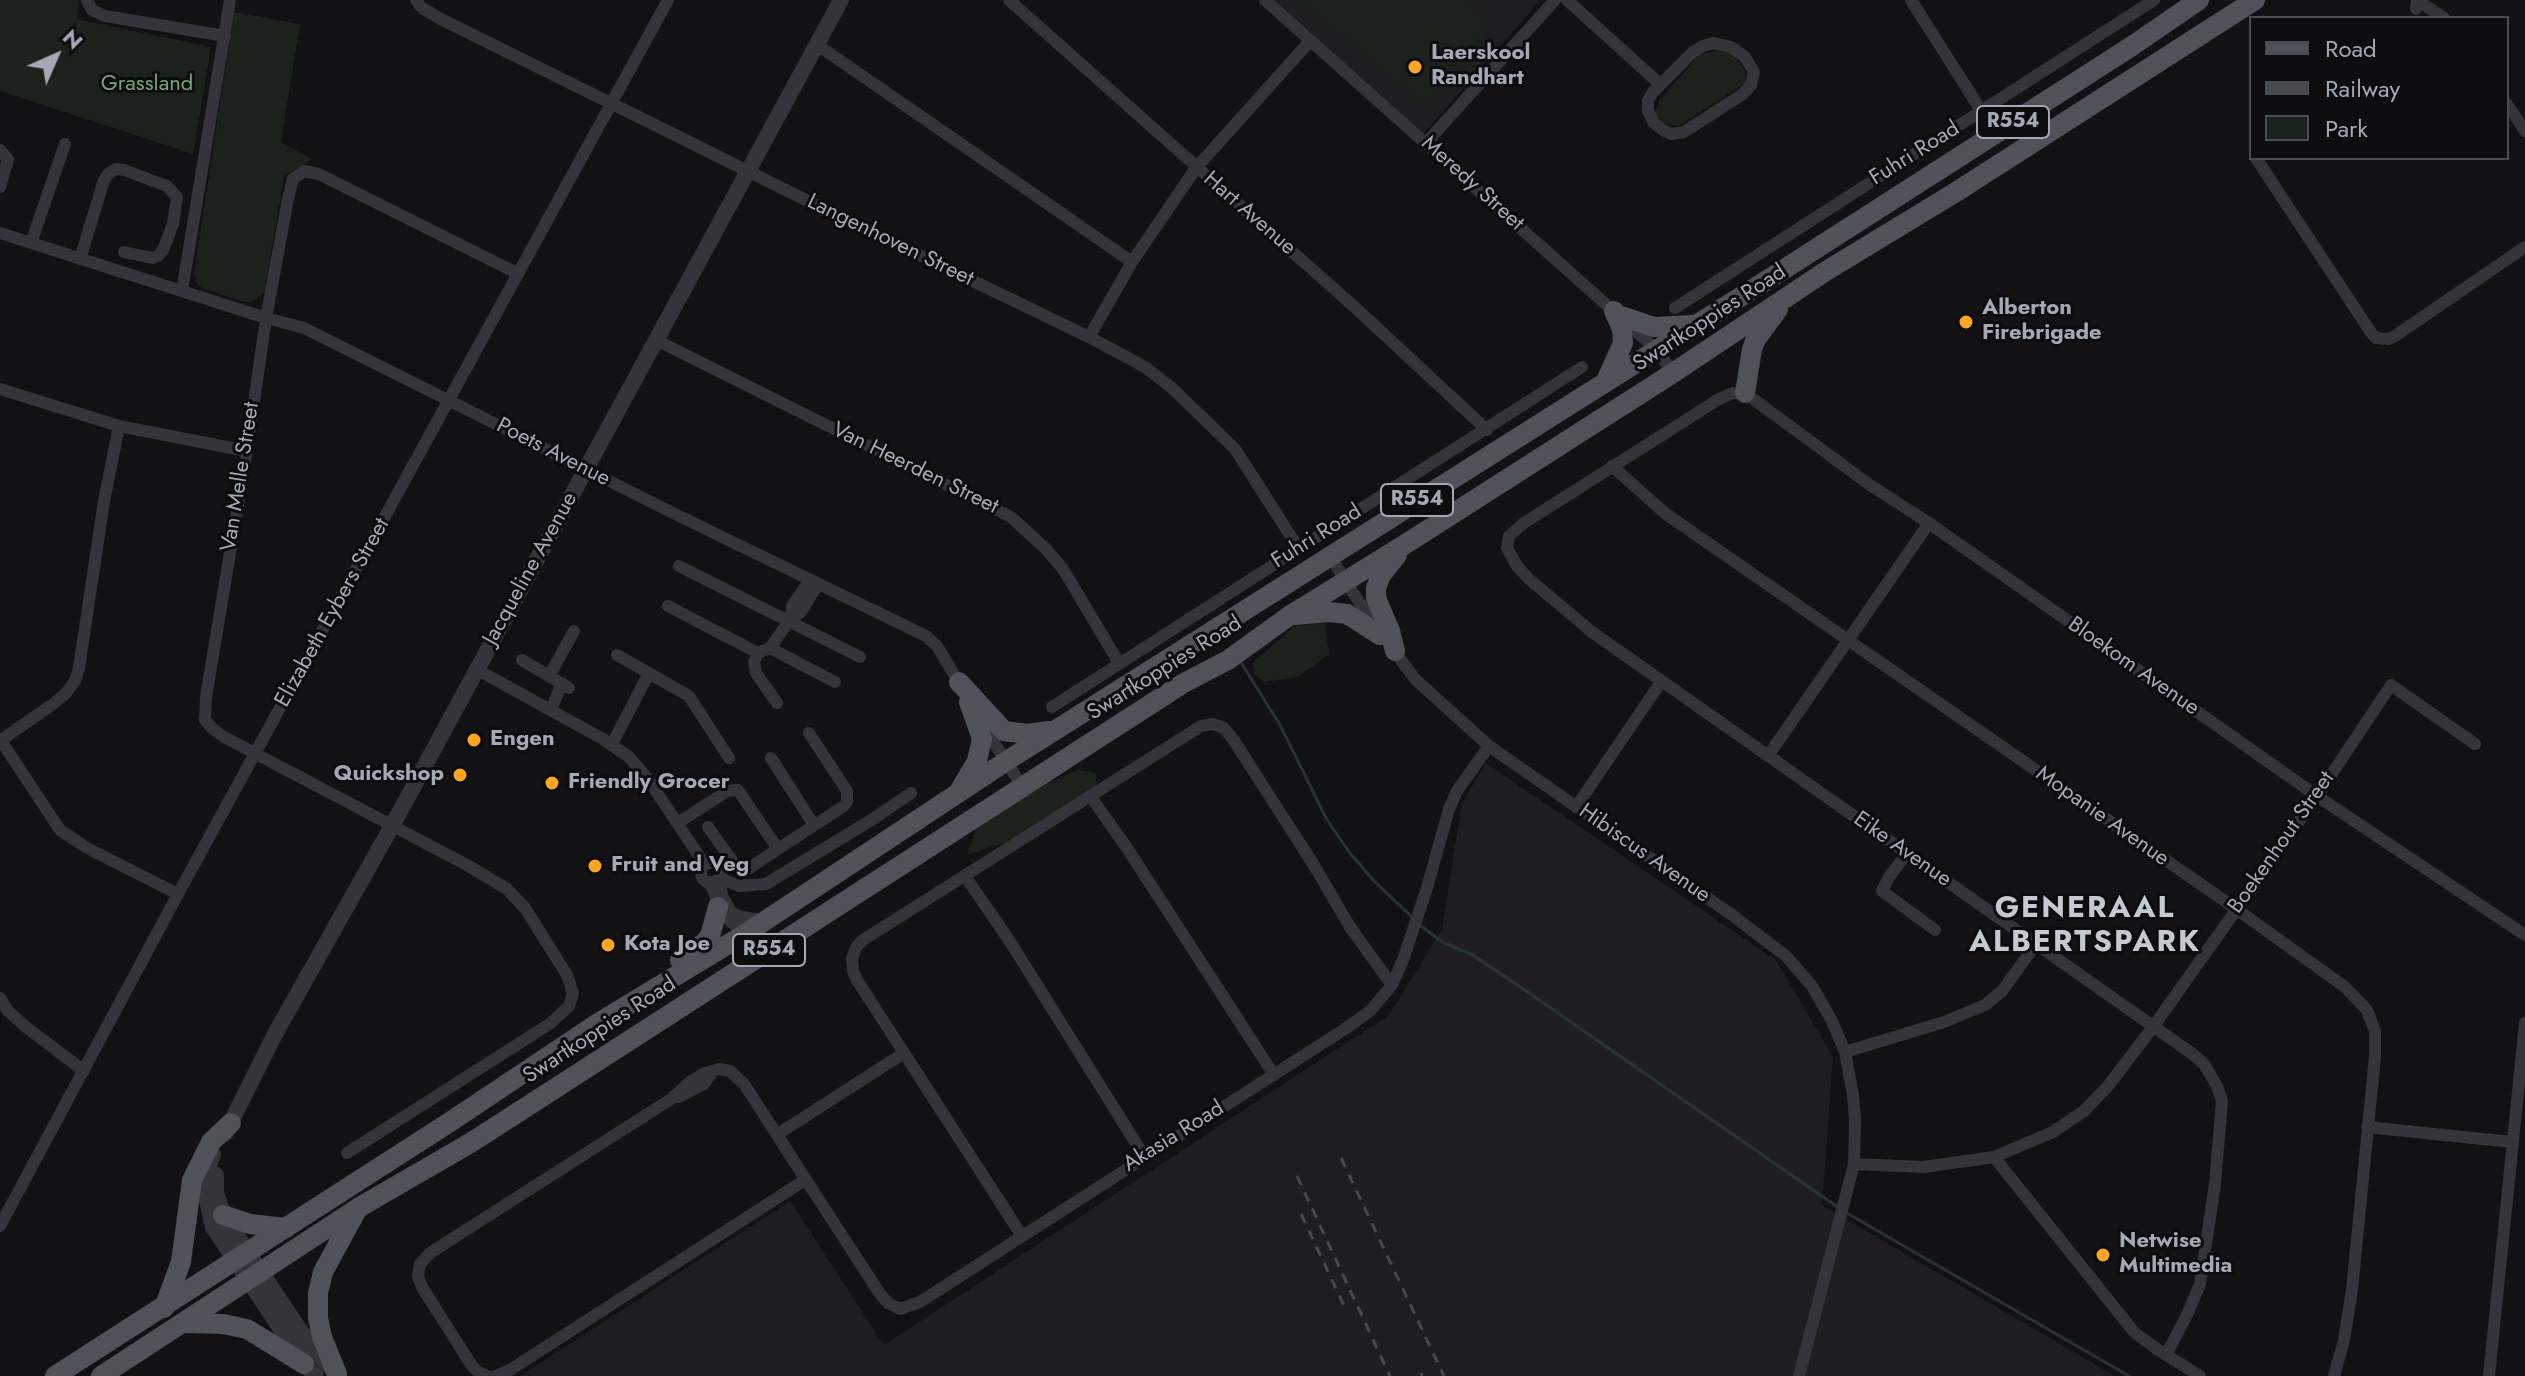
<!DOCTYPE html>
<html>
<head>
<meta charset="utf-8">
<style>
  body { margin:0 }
  #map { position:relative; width:2525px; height:1376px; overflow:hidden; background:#121214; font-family:Jost,sans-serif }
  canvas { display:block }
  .legend { position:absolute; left:2249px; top:16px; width:260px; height:144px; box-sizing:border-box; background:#0d0d0f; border:2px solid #494c52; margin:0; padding:10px 14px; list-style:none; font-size:24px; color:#a3aab6 }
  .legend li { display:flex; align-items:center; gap:16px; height:40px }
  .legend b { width:40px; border:2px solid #494c52 }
  .north { position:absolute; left:16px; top:16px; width:80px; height:80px; -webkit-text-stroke:6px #0d0d0f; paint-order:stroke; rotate:45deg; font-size:22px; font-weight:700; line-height:32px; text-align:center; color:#a3aab6 }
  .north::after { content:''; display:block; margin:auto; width:28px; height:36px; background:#a3aab6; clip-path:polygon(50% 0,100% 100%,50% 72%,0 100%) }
</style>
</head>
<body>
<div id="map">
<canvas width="2525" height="1376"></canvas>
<ul class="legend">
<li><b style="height:10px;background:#4f5259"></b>Road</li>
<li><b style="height:10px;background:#46494f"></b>Railway</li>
<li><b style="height:22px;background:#1a221b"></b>Park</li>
</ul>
<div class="north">N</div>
</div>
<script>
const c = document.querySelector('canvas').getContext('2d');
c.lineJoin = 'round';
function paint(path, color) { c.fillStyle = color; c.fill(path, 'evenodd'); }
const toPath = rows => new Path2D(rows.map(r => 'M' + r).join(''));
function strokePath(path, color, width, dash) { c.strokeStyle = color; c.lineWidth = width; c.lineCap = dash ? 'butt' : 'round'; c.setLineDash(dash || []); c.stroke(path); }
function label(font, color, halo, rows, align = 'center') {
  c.font = font + ' Jost,sans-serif'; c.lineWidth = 6; c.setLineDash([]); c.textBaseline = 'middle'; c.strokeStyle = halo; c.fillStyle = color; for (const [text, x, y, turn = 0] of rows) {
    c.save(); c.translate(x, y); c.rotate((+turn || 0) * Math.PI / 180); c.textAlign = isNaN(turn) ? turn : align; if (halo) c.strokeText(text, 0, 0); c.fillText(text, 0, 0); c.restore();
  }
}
const built = toPath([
  [1272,0,1541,0,1423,134],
  [1486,763,1776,960,1833,1057,1822,1205,2115,1376,520,1376,790,1201,884,1345,1389,1015,1442,929,1462,803]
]);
const green = toPath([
  [0,0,79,0,77,19,211,47,193,154,0,91],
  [1300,0,1465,0,1491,23,1424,107],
  [234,12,300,24,281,142,312,159,284,177,264,294,251,302,244,302,204,289,198,285,194,274],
  [1721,50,1729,52,1743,67,1746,73,1745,83,1679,126,1664,123,1655,114,1659,101,1700,54],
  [1325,623,1329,654,1298,677,1264,682,1254,674,1253,663,1294,626],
  [1078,770,1096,773,1097,792,1021,837,967,855,976,828,1037,788]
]);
const stream = toPath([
  [1242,664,1280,725,1327,820,1349,852,1374,881,1413,918],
  [1418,924,1444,943,1471,954,1516,984,1839,1208],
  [1845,1212,2129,1376]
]);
const minor = toPath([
  [87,0,92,10,105,16,225,36],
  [416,0,422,8,439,18,816,205,1089,337,1145,367,1172,388,1235,449,1299,549],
  [1009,0,1359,311,1487,430],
  [1265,0,1656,349,1673,373],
  [1567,0,1660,84],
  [1911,0,1982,112],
  [2416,9,2417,0,2444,18],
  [1713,43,1731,47,1745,57,1754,72,1751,85,1743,94,1684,132,1671,134,1663,130,1654,123,1648,111,1648,100,1653,92,1693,52,1703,46,1713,43],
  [816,44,1132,262],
  [2507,104,2525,131],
  [1426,143,1555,0],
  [0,150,8,159,0,187],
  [2256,158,2372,334,2376,338,2389,339,2398,334,2525,247],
  [0,233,266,318,304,328,677,515,926,636,937,646,961,686],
  [31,243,65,144],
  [80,259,104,180,109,173,116,169,124,170,167,186,177,197,173,224,163,250,158,256,152,258,124,252],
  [182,291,230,0],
  [1675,308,2154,0],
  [1089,337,1132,262,1196,168,1310,41],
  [656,340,1011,517,1046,549,1063,569,1119,663],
  [0,389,119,426,247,451],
  [1612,466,1666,514,2235,908,2345,987,2367,1010,2375,1031,2375,1056,2352,1290,2344,1340,2334,1376],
  [1330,556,1375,627],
  [679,566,860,657],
  [668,606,758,653,770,648,791,618,801,612,818,584],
  [791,618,792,606,810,580],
  [770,648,835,682],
  [1392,648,1415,679,1489,746,1732,915,1786,956,1812,986,1832,1021,1845,1052,1853,1095,1855,1120,1854,1164,1799,1376],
  [758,653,754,662,756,673,777,703],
  [617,655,689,696,729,758],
  [522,660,569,688],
  [476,669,603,739,629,757,648,779,705,865],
  [549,676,574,631],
  [1052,707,1582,367],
  [551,710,562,683],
  [984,727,1023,788],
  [0,739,60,830,87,848,178,894],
  [1,740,53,704,66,693,75,681,79,668,104,501,119,426],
  [612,744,649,673],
  [1768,756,1929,523],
  [771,758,814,825],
  [1091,797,1127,848,1274,1075],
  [1576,807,1661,682],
  [678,823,727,791,738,790,778,849,844,806,847,802,847,791,809,733],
  [708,827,738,869,748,869,778,849],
  [1907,853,1889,877,1882,891,1935,930],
  '701 873a10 10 0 1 1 20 0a10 10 0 1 1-20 0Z',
  [965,876,1009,940,1144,1156],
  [719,878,739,886,766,884,873,819,911,793],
  [718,879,723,898,731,912,741,917,763,920],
  [710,882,722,914,745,934],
  [0,998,8,1011,26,1027,84,1071],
  [1845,1052,1944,1022,1985,1005,2002,991,2036,944],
  [679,1097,704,1084,713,1071],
  [2367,1127,2512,1142],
  [778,1134,904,1053],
  [347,1153,551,1023,569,1006,573,993,567,975,525,908,507,889,467,865,224,737,213,729,205,720,206,697,247,451,266,318,288,199,293,179,304,171,319,174,517,273],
  [1994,1157,2134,1332,2157,1349,2200,1376],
  [1854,1164,1924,1167,1994,1157,2053,1132,2084,1111,2108,1086,2153,1027,2317,796,2391,685,2475,744],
  [0,1226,178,894,668,0],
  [1022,1236,857,980,853,971,852,959,856,947,863,940,1201,726,1213,724,1224,728,1233,739,1315,867,1350,927,1392,985],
  [2166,1355,2187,1315,2200,1284,2215,1184,2222,1101,2217,1086,2204,1064,2194,1055,1592,632,1529,579,1517,566,1507,548,1509,536,1524,523,1719,399,1733,393,1745,393,1870,485,1929,523,2317,796,2525,935],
  [487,1376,478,1372,472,1366,422,1287,418,1276,420,1264,430,1253,671,1099,690,1082,705,1073,719,1069,730,1071,744,1084,880,1294,888,1303,900,1309,920,1302,1348,1027,1371,1010,1392,985,1403,960,1427,888,1449,809,1457,791,1489,746],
  [495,1376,510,1370,805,1180],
  [2489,1376,2525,1023]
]);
const tertiary = toPath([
  [225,1134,275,1034,392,826,841,0],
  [213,1154,206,1174,206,1196,213,1227,304,1364,316,1376],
  [216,1175,216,1192,223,1215,312,1348,334,1371]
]);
const primary = toPath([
  [1618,315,1654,327,1692,325],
  [1605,383,1623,343,1622,329,1614,311],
  [1745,393,1752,349,1756,339,1778,309],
  [1295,615,1329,612,1347,614,1380,635],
  [1395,651,1390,631,1376,598,1376,588,1381,575,1397,555],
  [959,682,1004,731,1027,734,1049,731],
  [960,790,977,761,982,739,969,702],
  [680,960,704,943,710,936,718,907],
  [223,1215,250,1224,286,1228],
  [164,1308,181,1262,192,1180,211,1142,231,1123],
  [184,1323,223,1324,247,1329,304,1364],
  [337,1374,322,1337,318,1318,318,1293,323,1272,358,1208],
  [55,1376,453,1120,598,1023,745,934,1005,762,1772,277,2132,46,2199,0],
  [101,1376,358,1208,472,1142,1182,684,1228,660,1289,616,1404,545,1673,373,1826,271,1956,192,2255,0]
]);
const rail = toPath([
  [1341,1158,1444,1376],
  [1297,1176,1390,1376],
  [1301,1214,1347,1312],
  [1421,1373,1422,1376]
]);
const markers = [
  [1415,67,8,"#ffa520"],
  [1966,322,8,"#ffa520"],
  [474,740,8,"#ffa520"],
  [460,775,8,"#ffa520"],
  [552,783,8,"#ffa520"],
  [595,866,8,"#ffa520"],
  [608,945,8,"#ffa520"],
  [2103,1255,8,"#ffa520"]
];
const shields = [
  [2013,122,72],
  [1417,500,72],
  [769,950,72]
];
const shieldNames = [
  ["R554",2013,122],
  ["R554",1417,500],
  ["R554",769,950]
];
const poiNames = [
  ["Laerskool",1431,54],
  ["Randhart",1431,79],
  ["Alberton",1982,309],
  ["Firebrigade",1982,334],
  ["Engen",490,740],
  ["Quickshop",444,775,"right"],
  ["Friendly Grocer",568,783],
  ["Fruit and Veg",611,866],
  ["Kota Joe",624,945],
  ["Netwise",2119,1242],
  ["Multimedia",2119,1267]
];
const parkNames = [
  ["Grassland",147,85]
];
const streetNames = [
  ["Fuhri Road",1915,154,-32],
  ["Meredy Street",1472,184,42],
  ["Hart Avenue",1249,214,41],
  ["Langenhoven Street",890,241,26],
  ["Swartkoppies Road",1710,319,-33],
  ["Poets Avenue",553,453,27],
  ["Van Heerden Street",915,469,26],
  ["Van Melle Street",241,477,-81],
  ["Fuhri Road",1317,537,-32],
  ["Jacqueline Avenue",531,569,-61],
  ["Elizabeth Eybers Street",333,613,-61],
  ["Bloekom Avenue",2133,667,35],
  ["Swartkoppies Road",1165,669,-32],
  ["Mopanie Avenue",2102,817,35],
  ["Boekenhout Street",2282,843,-55],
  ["Eike Avenue",1902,850,35],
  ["Hibiscus Avenue",1644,854,35],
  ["Swartkoppies Road",600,1031,-33],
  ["Akasia Road",1174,1137,-32]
];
const districtNames = [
  ["GENERAAL",2085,910],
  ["ALBERTSPARK",2085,944]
];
paint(built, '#1e1e21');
paint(green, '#1a221b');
strokePath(stream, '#283239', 3);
strokePath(minor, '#33353a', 12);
strokePath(tertiary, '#33353a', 16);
strokePath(primary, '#4f5259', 20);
strokePath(rail, '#46494f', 3, [10, 8]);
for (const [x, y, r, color] of markers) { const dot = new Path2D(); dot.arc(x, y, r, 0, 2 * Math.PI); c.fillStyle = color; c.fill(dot); strokePath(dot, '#0d0d0f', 3); }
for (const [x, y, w] of shields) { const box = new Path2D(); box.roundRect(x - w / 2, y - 16, w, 32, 6); c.fillStyle = '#0d0d0f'; c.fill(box); strokePath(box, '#a3aab6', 2); }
label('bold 20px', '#a3aab6', null, shieldNames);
label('bold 22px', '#a3aab6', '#0d0d0f', poiNames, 'left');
label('22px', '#78a378', '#0d0d0f', parkNames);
label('22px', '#a3aab6', '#0d0d0f', streetNames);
c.letterSpacing = '2px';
label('bold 30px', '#c4c9d2', '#0d0d0f', districtNames);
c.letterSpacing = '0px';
</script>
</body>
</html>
